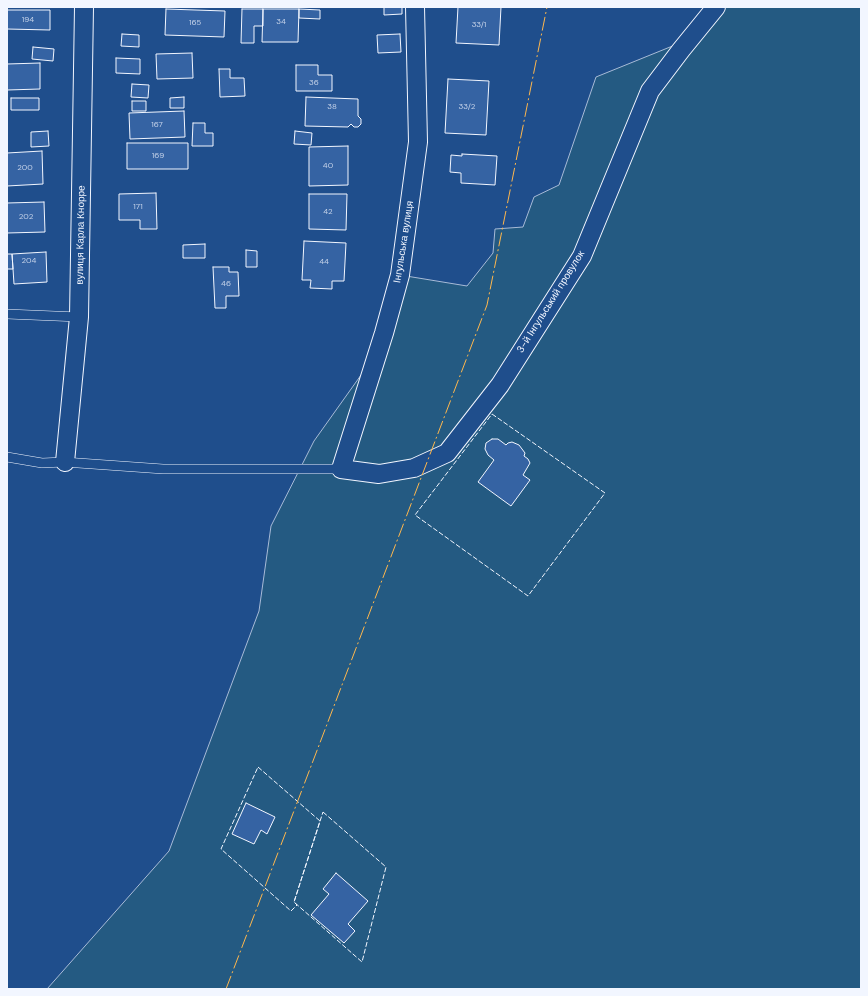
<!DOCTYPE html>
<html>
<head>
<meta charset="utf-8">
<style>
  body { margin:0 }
  #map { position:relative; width:868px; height:996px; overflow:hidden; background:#1f4e8c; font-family:"DM Sans",sans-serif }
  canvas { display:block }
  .frame { position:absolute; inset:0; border:8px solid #f2f6ff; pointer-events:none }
</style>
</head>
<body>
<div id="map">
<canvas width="868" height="996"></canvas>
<div class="frame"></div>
</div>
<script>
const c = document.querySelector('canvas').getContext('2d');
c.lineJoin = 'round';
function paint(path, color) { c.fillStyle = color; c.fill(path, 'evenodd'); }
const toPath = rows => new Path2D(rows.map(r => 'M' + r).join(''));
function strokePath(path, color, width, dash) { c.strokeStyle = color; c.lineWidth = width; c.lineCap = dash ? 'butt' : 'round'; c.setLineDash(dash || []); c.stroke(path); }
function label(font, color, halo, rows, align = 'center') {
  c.font = font + ' "DM Sans",sans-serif'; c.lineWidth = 3; c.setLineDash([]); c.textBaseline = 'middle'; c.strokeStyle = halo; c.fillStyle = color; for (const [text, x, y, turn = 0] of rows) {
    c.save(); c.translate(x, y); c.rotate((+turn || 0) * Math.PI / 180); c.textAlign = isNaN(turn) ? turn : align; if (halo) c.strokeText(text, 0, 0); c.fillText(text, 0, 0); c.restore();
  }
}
const green = toPath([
  [716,7,861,7,861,989,47,989,169,851,259,611,271,526,314,441,381,347,400,275,467,286,493,253,495,229,523,227,534,197,559,185,596,77,675,45,716,7]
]);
const building = toPath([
  [384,7,402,7,402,14,384,15,384,7],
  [458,7,501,7,499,45,456,43,458,7],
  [166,9,225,11,224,37,165,35,166,9],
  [242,9,263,9,263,26,254,26,254,43,241,43,242,9],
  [263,9,299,9,298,42,262,42,263,9],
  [299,9,320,10,320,19,299,18,299,9],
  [7,10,50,10,50,30,7,29,7,10],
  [122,34,139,35,139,47,121,46,122,34],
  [400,34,401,52,378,53,377,35,400,34],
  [33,47,54,49,53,61,32,59,33,47],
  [192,53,193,78,157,79,156,54,192,53],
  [116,58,140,59,140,74,116,73,116,58],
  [40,63,40,89,7,90,7,64,40,63],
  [296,65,318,65,318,75,332,75,332,91,296,91,296,65],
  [219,69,230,69,230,78,244,78,245,96,220,97,219,69],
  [448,79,489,81,486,135,445,133,448,79],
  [132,84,149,85,148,98,131,97,132,84],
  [184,97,184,108,170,108,170,98,184,97],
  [306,97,358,99,358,116,361,119,361,124,358,127,354,127,351,124,348,127,305,126,306,97],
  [11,98,39,98,39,110,11,110,11,98],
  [132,101,146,101,146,111,132,111,132,101],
  [184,111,185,137,130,139,129,113,184,111],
  [193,123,205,123,205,133,213,133,213,146,192,146,193,123],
  [48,131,49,146,31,147,31,132,48,131],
  [295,131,312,133,311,145,294,144,295,131],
  [127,143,188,143,188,169,127,169,127,143],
  [348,146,348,185,309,186,309,147,348,146],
  [42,151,43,184,7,186,7,153,42,151],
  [462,154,497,156,495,185,461,183,461,173,450,172,451,155,462,156,462,154],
  [156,193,157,229,140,229,140,220,119,220,119,194,156,193],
  [309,194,347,194,346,230,309,229,309,194],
  [44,202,45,232,7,233,7,203,44,202],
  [304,241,346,243,344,281,332,281,332,289,310,288,311,280,302,280,304,241],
  [205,244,205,258,183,258,183,245,205,244],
  [246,250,257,251,257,267,246,267,246,250],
  [46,252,47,282,14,284,12,254,46,252],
  [7,254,12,254,13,269,7,269,7,254],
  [213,267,229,267,229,272,238,272,239,296,226,296,226,308,215,308,213,267],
  [492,439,498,439,506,445,508,443,512,442,519,445,525,453,524,456,528,459,530,463,523,475,530,480,511,506,478,482,494,460,488,455,485,449,486,443,492,439],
  [246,803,275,817,267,834,261,830,254,844,232,834,246,803],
  [336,873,368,901,348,924,355,931,344,943,311,915,329,894,323,889,336,873]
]);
const service = toPath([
  [7,314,79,317],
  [7,457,42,463,64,462,163,469,341,469]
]);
const minor = toPath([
  [415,7,418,142,400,275,384,333,341,469,379,474,414,468,447,453,500,385,582,256,650,91,681,50,716,7],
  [65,462,79,317,84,7]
]);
const fence = toPath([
  [492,414,605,493,528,596,415,515,492,414],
  [258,767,320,821,294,902,297,905,291,911,221,849,258,767],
  [323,812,386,867,362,962,294,902,323,812]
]);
const power = toPath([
  [226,989,487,305,547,7]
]);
const numberNames = [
  ["194",28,20],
  ["34",281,22],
  ["165",195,23],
  ["33/1",479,25],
  ["36",314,83],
  ["38",332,107],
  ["33/2",467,107],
  ["167",157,125],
  ["169",158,156],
  ["40",328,166],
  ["200",25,168],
  ["171",138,207],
  ["42",328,212],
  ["202",26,217],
  ["204",29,261],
  ["44",324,262],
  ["46",226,284]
];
const streetNames = [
  ["вулиця Карла Кнорре",81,235,-89],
  ["Інгульська вулиця",404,242,-81],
  ["3-й Інгульський провулок",551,302,-58]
];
paint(green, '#245a82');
strokePath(green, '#a8bbd7', 1);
paint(building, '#3563a3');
strokePath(building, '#f2f6ff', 1);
strokePath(service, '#f2f6ff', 10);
strokePath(minor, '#f2f6ff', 20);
strokePath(service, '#1f4e8c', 9);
strokePath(minor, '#1f4e8c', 18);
strokePath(fence, '#f2f6ff', 1, [5, 2]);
strokePath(power, '#ffb74d', 1, [14, 3, 2, 3]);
label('8px', '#c3d1e8', null, numberNames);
label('10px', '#f2f6ff', '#1f4e8c', streetNames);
</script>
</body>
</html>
